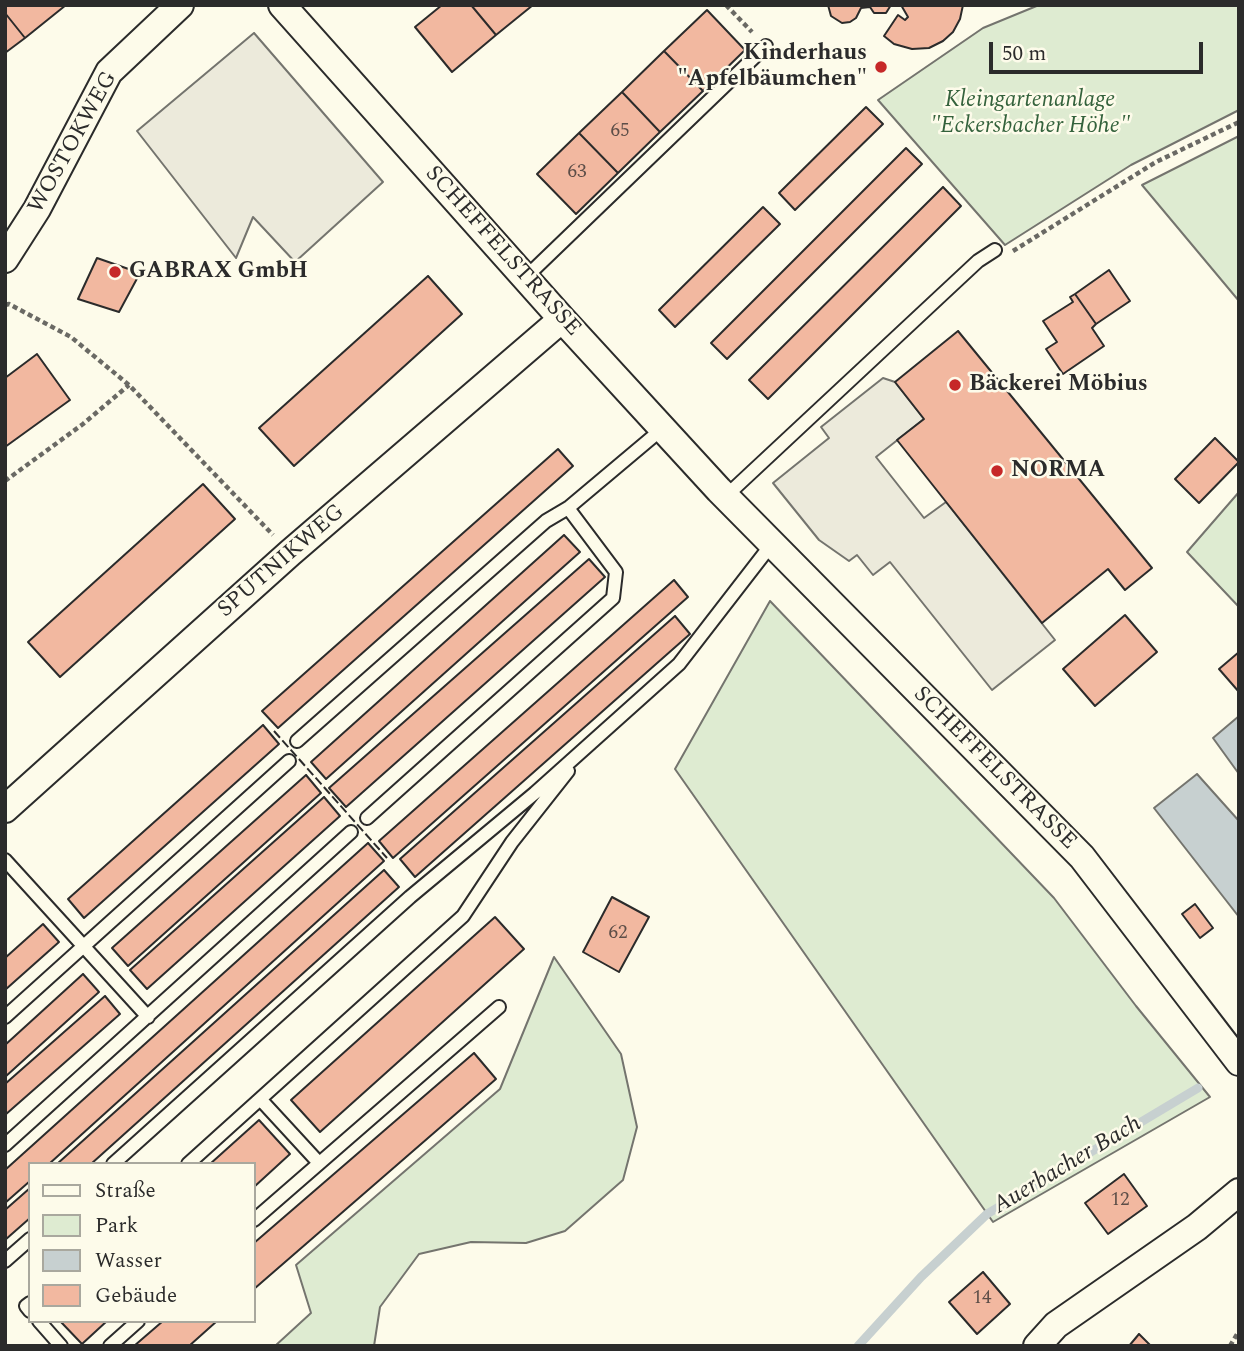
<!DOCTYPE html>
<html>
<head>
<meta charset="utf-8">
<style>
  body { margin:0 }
  #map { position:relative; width:1244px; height:1351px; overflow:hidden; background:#fdfbea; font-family:Spectral,serif }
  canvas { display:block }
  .frame { position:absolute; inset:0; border:7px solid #2b2b2b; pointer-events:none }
  .legend { position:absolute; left:28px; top:1162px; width:228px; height:161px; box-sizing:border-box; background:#fdfbea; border:2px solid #a9a89e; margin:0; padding:9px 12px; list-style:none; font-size:21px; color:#2b2b2b }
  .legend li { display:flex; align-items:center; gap:14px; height:35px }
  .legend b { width:35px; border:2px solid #a9a89e }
  .scale { position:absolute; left:989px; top:42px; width:214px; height:32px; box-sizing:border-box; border:4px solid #2b2b2b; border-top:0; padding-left:9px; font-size:21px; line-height:24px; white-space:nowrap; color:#2b2b2b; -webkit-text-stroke:5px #fdfbea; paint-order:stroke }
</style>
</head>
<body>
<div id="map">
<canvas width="1244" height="1351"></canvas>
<div class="frame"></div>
<ul class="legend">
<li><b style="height:9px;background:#fdfbea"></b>Straße</li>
<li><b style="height:19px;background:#deebd1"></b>Park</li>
<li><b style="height:19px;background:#c7d0d0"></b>Wasser</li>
<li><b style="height:19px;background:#f2b8a0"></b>Gebäude</li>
</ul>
<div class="scale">50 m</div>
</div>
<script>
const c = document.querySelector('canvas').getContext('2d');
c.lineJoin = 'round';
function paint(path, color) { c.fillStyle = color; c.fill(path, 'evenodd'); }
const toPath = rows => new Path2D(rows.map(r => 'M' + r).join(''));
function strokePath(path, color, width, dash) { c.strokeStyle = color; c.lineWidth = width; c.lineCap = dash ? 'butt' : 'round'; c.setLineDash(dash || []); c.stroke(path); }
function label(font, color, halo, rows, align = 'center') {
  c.font = font + ' Spectral,serif'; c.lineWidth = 5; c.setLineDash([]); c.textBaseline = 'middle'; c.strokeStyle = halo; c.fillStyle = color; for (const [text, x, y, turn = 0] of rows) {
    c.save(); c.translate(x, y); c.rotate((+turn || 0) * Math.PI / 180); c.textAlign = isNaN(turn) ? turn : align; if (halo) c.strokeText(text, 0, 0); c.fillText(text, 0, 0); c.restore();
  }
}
const green = toPath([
  [1039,5,1239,5,1239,110,1131,165,1005,245,878,100,983,28,1039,5],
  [1239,136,1239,301,1142,185,1239,136],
  [1239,492,1239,607,1187,552,1239,492],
  [770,601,1054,898,1136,1006,1210,1097,993,1222,675,769,770,601],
  [554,957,621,1054,637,1127,623,1180,565,1231,526,1243,471,1242,419,1254,380,1307,374,1346,275,1346,311,1313,296,1265,500,1089,554,957]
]);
const parking = toPath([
  [254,33,383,182,295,262,253,217,236,258,137,131,254,33],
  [883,378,895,382,924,419,876,457,924,518,946,502,1055,640,992,690,890,562,873,575,857,555,849,561,819,540,773,483,829,438,821,427,883,378]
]);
const water = toPath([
  [1239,716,1239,774,1213,738,1239,716],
  [1197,774,1239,821,1239,917,1154,808,1197,774]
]);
const stream = toPath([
  [858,1346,921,1277,987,1214,1198,1088]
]);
const building = toPath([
  [5,5,66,5,25,38,5,13,5,5],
  [442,5,471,5,496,35,452,72,415,27,442,5],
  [471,5,533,5,496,35,471,5],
  [828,5,891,5,886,13,874,13,870,7,861,8,856,18,850,22,842,23,831,16,828,5],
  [901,5,963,5,960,19,953,32,943,41,929,48,912,49,894,44,884,36,898,15,905,20,908,17,901,5],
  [707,10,745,50,703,91,664,51,707,10],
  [5,13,25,38,5,53,5,13],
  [664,51,703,91,660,132,622,92,664,51],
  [622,92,660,132,618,173,579,133,622,92],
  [866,107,883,124,795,210,779,193,866,107],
  [579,133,618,173,576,214,537,174,579,133],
  [906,148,922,164,727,359,711,343,906,148],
  [943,187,961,206,768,399,749,380,943,187],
  [763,207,780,224,675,327,659,310,763,207],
  [97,258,140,273,119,312,78,299,97,258],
  [1109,270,1130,301,1096,324,1075,294,1109,270],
  [428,276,462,314,294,466,259,428,428,276],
  [1075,294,1096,324,1092,328,1104,346,1063,374,1046,349,1057,342,1043,321,1073,302,1070,297,1075,294],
  [958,331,1152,568,1125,590,1108,569,1042,623,897,440,924,419,895,382,958,331],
  [37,354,70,400,5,447,5,378,37,354],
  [1215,438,1239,462,1199,503,1175,479,1215,438],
  [558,449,573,466,278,728,262,711,558,449],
  [203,484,235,519,60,677,28,642,203,484],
  [564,535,580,552,326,779,311,762,564,535],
  [589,559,605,577,346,807,329,788,589,559],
  [674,580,688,597,393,858,379,841,674,580],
  [1125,615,1157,652,1095,706,1063,669,1125,615],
  [675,616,690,634,415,877,400,859,675,616],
  [1239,652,1239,692,1219,669,1239,652],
  [263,725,279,744,84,918,68,899,263,725],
  [306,775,321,793,128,966,112,948,306,775],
  [324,797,340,816,147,989,130,970,324,797],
  [368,843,384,861,49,1164,30,1164,30,1181,5,1203,5,1170,368,843],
  [384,870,399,887,91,1164,57,1164,384,870],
  [612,897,649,917,619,972,583,952,612,897],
  [1195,904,1213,928,1200,938,1182,914,1195,904],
  [495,917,524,949,320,1132,291,1100,495,917],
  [43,924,59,942,5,990,5,958,43,924],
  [83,974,99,992,5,1077,5,1045,83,974],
  [105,996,120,1014,5,1115,5,1084,105,996],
  [474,1053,496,1079,254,1289,254,1243,474,1053],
  [259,1120,290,1154,254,1187,254,1164,210,1164,259,1120],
  [1124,1174,1147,1206,1108,1234,1085,1203,1124,1174],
  [30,1188,30,1218,5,1240,5,1210,30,1188],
  [983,1272,1010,1304,977,1334,949,1302,983,1272],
  [60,1321,107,1321,82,1344,60,1321],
  [163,1321,217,1321,189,1346,134,1346,163,1321],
  [1139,1334,1151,1346,1129,1346,1139,1334]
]);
const path = toPath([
  [726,5,752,32],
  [1013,251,1156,162,1239,122],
  [5,305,9,304,71,337,129,385,273,535],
  [5,481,83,424,129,385],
  [1230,1346,1239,1331]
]);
const service = toPath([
  [525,278,766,46],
  [725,497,978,261,995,250],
  [297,741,546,521,568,508,662,429],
  [367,818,613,598,616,572,568,508],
  [5,860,148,1017],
  [5,1017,289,761],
  [261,1100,319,1163],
  [5,1145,351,832],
  [113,1164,410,897,535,793,679,664,771,545],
  [188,1164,463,916,512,842,568,771],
  [254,1220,499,1007],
  [5,1261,30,1239],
  [30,1303,26,1306,30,1311],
  [39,1321,61,1346],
  [110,1346,138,1321]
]);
const minor = toPath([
  [282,5,562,319,719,490,1082,857,1239,1062],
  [5,259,37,209,109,72,180,5],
  [5,809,290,553,562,319],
  [1037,1346,1056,1325,1197,1227,1239,1192]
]);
const fence = toPath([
  [274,731,387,858]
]);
const markers = [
  [881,67,7,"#c62828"],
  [115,272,7,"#c62828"],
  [955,385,7,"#c62828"],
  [997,471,7,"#c62828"]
];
const numberNames = [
  ["65",620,132],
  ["63",577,173],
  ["62",618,934],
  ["12",1120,1201],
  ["14",982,1299]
];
const poiNames = [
  ["Kinderhaus",867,54,"right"],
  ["\"Apfelbäumchen\"",867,80,"right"],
  ["GABRAX GmbH",129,272],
  ["Bäckerei Möbius",969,385],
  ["NORMA",1011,471]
];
const parkNames = [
  ["Kleingartenanlage",1030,101],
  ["\"Eckersbacher Höhe\"",1030,127]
];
const streetNames = [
  ["WOSTOKWEG",74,143,-61],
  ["SCHEFFELSTRASSE",502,252,48],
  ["SPUTNIKWEG",282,562,-41],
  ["SCHEFFELSTRASSE",994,769,45]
];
const waterNames = [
  ["Auerbacher Bach",1068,1166,-31]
];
paint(green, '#deebd1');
strokePath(green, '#74746e', 2);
paint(parking, '#eceadb');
strokePath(parking, '#74746e', 2);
paint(water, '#c7d0d0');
strokePath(water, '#74746e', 2);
strokePath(stream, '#c7d0d0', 9);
paint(building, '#f2b8a0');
strokePath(building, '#2b2b2b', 2);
strokePath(service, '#2b2b2b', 16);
strokePath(minor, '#2b2b2b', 30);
strokePath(path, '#6a6964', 4.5, [5, 3.5]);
strokePath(service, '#fdfbea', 12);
strokePath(minor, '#fdfbea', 26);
strokePath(fence, '#2b2b2b', 2, [9, 3.5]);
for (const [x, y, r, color] of markers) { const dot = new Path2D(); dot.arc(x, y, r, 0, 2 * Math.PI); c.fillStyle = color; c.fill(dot); strokePath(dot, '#fdfbea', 2.5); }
label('19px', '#5d4e48', null, numberNames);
label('bold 23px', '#2b2b2b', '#fdfbea', poiNames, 'left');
label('italic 23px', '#34623c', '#fdfbea', parkNames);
label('23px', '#2b2b2b', '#fdfbea', streetNames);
label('italic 24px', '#2b2b2b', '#fdfbea', waterNames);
</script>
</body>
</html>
